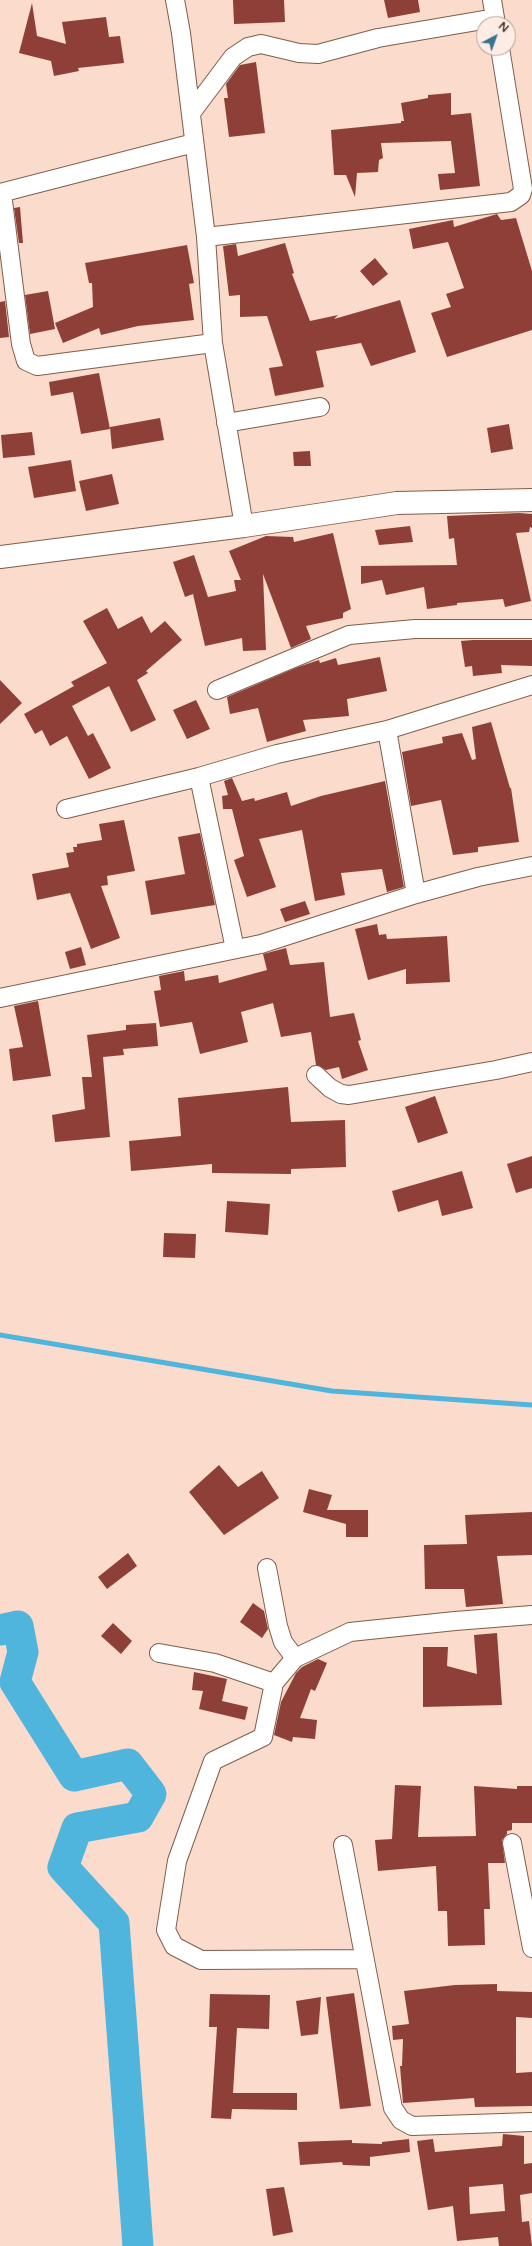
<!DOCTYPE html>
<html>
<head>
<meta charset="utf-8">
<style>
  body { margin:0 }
  #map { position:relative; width:532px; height:2246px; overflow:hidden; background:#fbdbcb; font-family:"Varela Round",sans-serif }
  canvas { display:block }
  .north { position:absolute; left:476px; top:16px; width:40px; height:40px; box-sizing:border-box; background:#fcece4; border:1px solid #b0a098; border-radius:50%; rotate:41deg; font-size:11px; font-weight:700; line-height:16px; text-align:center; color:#3d2d26 }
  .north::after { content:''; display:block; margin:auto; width:14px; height:18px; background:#39748c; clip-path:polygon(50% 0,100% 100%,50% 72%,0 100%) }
</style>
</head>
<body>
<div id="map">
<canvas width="532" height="2246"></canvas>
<div class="north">N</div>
</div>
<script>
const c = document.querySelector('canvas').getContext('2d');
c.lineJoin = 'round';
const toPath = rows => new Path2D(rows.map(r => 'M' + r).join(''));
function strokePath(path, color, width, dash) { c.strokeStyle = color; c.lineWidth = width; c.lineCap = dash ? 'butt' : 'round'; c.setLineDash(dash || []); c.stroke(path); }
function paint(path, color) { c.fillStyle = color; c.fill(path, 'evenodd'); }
const stream = toPath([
  [0,1335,332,1391,532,1405]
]);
const river = toPath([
  [0,1630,18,1626,23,1652,15,1682,74,1776,128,1764,151,1794,138,1817,77,1828,63,1867,114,1923,138,2246]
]);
const building = toPath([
  [233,0,284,0,285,22,234,24],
  [384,0,418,0,420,12,388,18],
  [32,3,37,36,66,44,62,22,106,17,109,37,120,36,124,63,78,68,79,71,54,76,51,61,19,53],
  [256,62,265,133,229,137,224,98,228,98,226,84,240,65],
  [451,93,451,115,471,113,480,186,440,190,438,174,455,173,451,141,381,143,383,158,379,160,378,172,357,173,355,197,346,175,334,175,331,130,401,123,401,121,404,121,401,103,428,98,428,95],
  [20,207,23,243,19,243,14,208],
  [497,214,501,220,516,218,532,271,532,330,447,357,431,313,451,307,446,294,464,288,448,242,413,249,409,229,453,220,454,227],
  [285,243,294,273,292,274,310,321,338,315,334,319,400,300,416,352,371,366,361,343,316,351,324,387,275,396,269,368,283,366,267,316,240,317,240,295,229,296,223,246,236,244,238,256],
  [187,245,194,283,189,284,194,320,138,326,101,335,99,328,63,343,55,323,93,307,92,283,89,283,85,263],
  [375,258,388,274,373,286,360,271],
  [48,291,55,329,30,334,25,295],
  [5,301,9,337,0,338,0,302],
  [99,373,110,429,81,434,73,392,51,396,49,382],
  [160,418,164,440,112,449,110,427],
  [509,424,513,449,491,453,487,428],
  [32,432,35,455,3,458,1,435],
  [310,451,311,466,294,466,293,452],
  [71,460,76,491,34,498,28,467],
  [112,474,119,504,86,511,79,481],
  [519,513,532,514,532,528,530,527,529,532,516,533,531,601,505,607,503,599,457,603,457,605,427,609,424,587,386,595,382,580,361,584,361,566,457,565,454,538,449,539,447,516],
  [410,526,413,542,379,545,375,530],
  [333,533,351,609,343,613,343,618,306,626,311,639,291,648,263,574,266,650,243,651,242,638,205,646,193,594,185,597,173,562,194,555,208,597,236,591,234,580,241,580,229,551,266,536,293,537,294,542],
  [107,608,118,629,142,616,151,633,165,621,182,640,146,671,148,673,137,680,156,720,131,732,109,686,72,706,88,736,93,733,111,768,89,779,67,736,50,746,42,730,35,734,24,714,74,686,71,682,107,663,83,621],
  [473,640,532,640,532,666,501,665,502,673,473,676,472,666,465,667,461,641],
  [380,657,387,691,347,699,349,716,303,720,306,731,267,742,258,708,230,714,227,697,298,667,319,660,320,663,336,658,338,665],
  [0,680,22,703,0,724],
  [196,700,210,729,187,739,173,710],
  [491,722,510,788,511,788,519,842,478,847,478,852,453,855,441,800,411,806,402,752,443,743,442,737,462,733,472,760,476,759,472,727],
  [232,778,242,801,254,798,255,801,287,792,291,806,321,796,385,781,404,887,387,892,382,869,341,873,345,895,315,901,302,830,259,839,276,887,247,897,234,860,244,856,232,809,223,809,222,796,228,795,224,781],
  [124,820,135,871,107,876,108,885,101,886,120,938,91,949,70,893,37,900,32,874,69,867,66,853,74,852,73,847,77,847,77,844,102,840,99,824],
  [200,833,215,905,151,915,145,881,185,874,178,837],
  [305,901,310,914,285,922,280,909],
  [377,924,379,935,386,934,387,939,447,936,450,982,406,984,406,969,368,980,355,929],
  [81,947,86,965,70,969,65,952],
  [286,948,290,965,324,962,330,1017,354,1013,361,1040,358,1041,368,1070,342,1079,339,1067,326,1070,316,1065,311,1032,281,1037,273,1003,241,1012,248,1042,200,1054,192,1022,160,1027,154,991,161,990,159,976,184,971,185,981,218,975,219,983,267,970,263,954],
  [38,1001,51,1076,13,1081,9,1049,23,1047,14,1006],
  [156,1023,158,1046,123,1049,124,1055,103,1057,110,1137,55,1142,52,1115,85,1109,82,1077,92,1077,87,1035,126,1030,126,1025],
  [288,1087,291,1122,345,1120,346,1167,291,1169,291,1174,212,1173,212,1164,131,1171,129,1141,181,1136,178,1098],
  [435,1096,448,1133,418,1143,405,1107],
  [532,1156,532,1188,516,1193,507,1164],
  [462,1171,473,1208,442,1216,438,1200,398,1212,392,1191],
  [227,1201,270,1204,268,1235,225,1232],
  [164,1233,196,1234,195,1258,163,1257],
  [219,1465,238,1487,262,1471,279,1498,224,1535,189,1492],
  [309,1489,332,1495,327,1510,368,1510,368,1537,346,1537,346,1524,303,1512],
  [532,1512,532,1555,497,1556,503,1604,466,1607,464,1589,425,1589,424,1545,467,1544,465,1515],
  [128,1553,137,1566,107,1589,98,1577],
  [253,1603,264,1611,268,1629,262,1638,240,1622],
  [113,1623,132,1641,121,1654,101,1636],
  [497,1633,502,1705,423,1707,423,1647,448,1647,447,1666,477,1674,474,1635],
  [318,1659,327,1663,315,1691,311,1689,300,1718,317,1720,315,1739,293,1737,292,1742,274,1735,281,1702,296,1673,302,1667],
  [194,1672,227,1679,222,1701,248,1707,245,1720,199,1709,203,1691,192,1690],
  [395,1785,421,1786,418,1837,476,1836,474,1786,517,1789,517,1786,532,1786,532,1823,512,1823,512,1830,507,1831,507,1834,502,1840,505,1863,488,1863,490,1909,484,1909,485,1945,448,1946,447,1911,438,1911,436,1866,378,1871,375,1840,392,1839],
  [497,1984,497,1991,532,1992,532,2018,516,2017,516,2073,532,2072,532,2106,475,2107,474,2098,403,2103,400,2066,402,2066,403,2039,393,2040,392,2026,409,2024,404,1991,455,1985],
  [354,1993,371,2106,340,2109,326,1997],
  [210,1994,270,1995,269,2029,237,2028,233,2093,297,2093,297,2110,232,2109,231,2119,211,2118,217,2027,209,2027],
  [321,1997,318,2034,301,2036,296,2001],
  [503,2134,524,2136,524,2164,532,2163,532,2193,520,2195,522,2222,529,2221,532,2246,499,2246,498,2237,457,2241,453,2206,428,2210,417,2141,433,2139,435,2152,502,2146],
  [503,2184,505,2211,470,2214,469,2187],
  [409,2139,410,2152,370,2157,370,2166,343,2165,342,2162,300,2165,298,2142,352,2140,352,2143,382,2144,382,2142],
  [284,2187,293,2232,273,2236,266,2189]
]);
const minor = toPath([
  [175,0,181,33,206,237,213,343,244,526],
  [492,0,496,24],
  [191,113,233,57,248,47,261,44,299,53,318,54,378,38,495,18],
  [0,193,194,143],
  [2,193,21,344,26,361,37,366,213,343],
  [206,237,511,202,521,195,523,189,500,48],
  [226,423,320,407],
  [217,690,349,635,415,629,532,629],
  [387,730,416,894],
  [199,777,235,949],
  [66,809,199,777,277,754,387,730,532,685],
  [0,998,261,944,416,894,478,877,532,866],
  [316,1075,330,1088,341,1094,349,1095,496,1070,532,1062],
  [267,1568,278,1626,283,1642,295,1658],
  [159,1653,215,1663,274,1683,295,1658,350,1632,455,1621,532,1615],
  [274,1683,263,1737,213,1761,177,1861,166,1930,174,1946,201,1960,364,1959],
  [512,1843,532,1948],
  [343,1845,393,2108,401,2120,412,2126,532,2122]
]);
const tertiary = toPath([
  [0,557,244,526,397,503,532,500]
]);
strokePath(stream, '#50b5dd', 5);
strokePath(river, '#50b5dd', 31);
paint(building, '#8e3f38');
strokePath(minor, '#7f5d4c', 20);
strokePath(tertiary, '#7f5d4c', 24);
strokePath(minor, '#fff', 18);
strokePath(tertiary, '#fff', 22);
</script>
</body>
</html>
